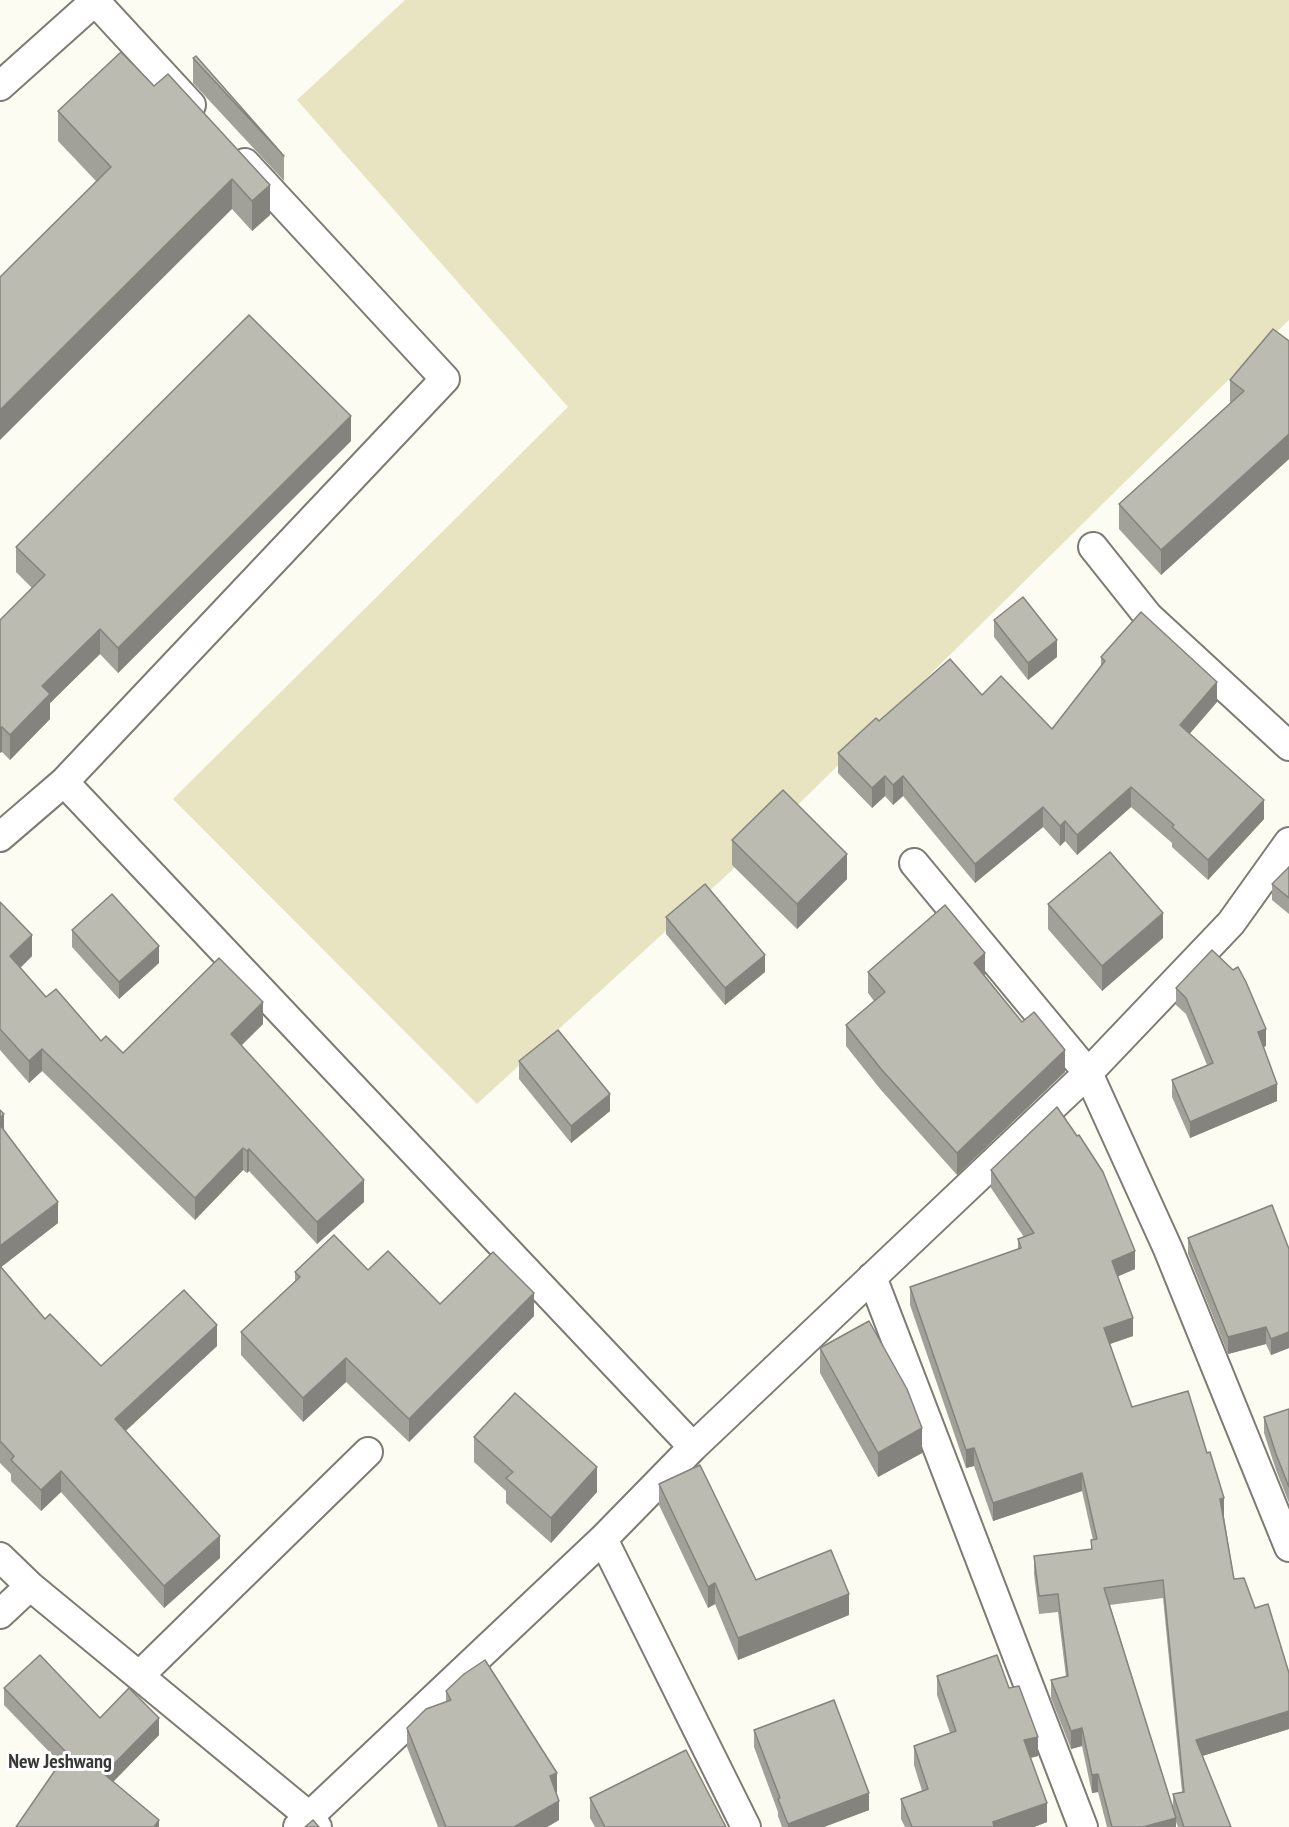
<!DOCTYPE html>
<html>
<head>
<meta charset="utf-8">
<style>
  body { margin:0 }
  canvas { display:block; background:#fdfcf2 }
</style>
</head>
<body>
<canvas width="1289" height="1827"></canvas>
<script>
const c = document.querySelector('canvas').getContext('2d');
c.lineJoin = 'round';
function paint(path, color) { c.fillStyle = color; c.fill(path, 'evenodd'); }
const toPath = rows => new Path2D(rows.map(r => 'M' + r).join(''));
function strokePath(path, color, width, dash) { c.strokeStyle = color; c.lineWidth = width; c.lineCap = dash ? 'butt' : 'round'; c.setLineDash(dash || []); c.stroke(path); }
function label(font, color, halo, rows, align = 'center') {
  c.font = font + ' "PT Sans Narrow",sans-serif'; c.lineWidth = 6; c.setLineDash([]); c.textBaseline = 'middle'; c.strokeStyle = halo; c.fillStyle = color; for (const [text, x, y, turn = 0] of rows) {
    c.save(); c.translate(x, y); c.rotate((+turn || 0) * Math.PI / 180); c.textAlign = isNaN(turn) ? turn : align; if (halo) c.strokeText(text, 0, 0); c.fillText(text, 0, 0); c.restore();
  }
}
const green = toPath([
  [405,0,1289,0,1289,320,730,872,477,1104,173,799,568,407,297,100]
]);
const minor = toPath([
  [94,0,191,105],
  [0,86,95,1],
  [1093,547,1148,616,1289,746],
  [64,782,693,1447],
  [0,837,64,782,445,379,245,163],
  [914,863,1088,1073,1168,1249,1289,1547],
  [872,1277,1083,1827],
  [603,1539,746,1827],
  [0,1557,30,1586,309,1816,317,1827],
  [0,1614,30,1586],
  [139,1676,368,1452],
  [298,1827,603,1539,693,1447,1088,1073,1231,923,1289,842]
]);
const wall = toPath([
  [121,52,270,215,252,231,232,209,96,181,58,141,58,111],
  [193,58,284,156,284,181,193,83],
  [1289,341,1289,459,1161,575,1119,529,1119,504,1230,403,1230,380],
  [351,441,118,673,100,654,50,703,50,719,10,760,2,752,0,620,32,588,16,572,16,547],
  [994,620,1057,657,1028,680,994,637],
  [1101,657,1217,702,1189,734,1264,819,1208,880,1172,847,1172,843,1131,807,1077,855,1065,841,1060,846,1043,827,975,883,903,796,893,805,885,796,872,808,838,773,838,753,879,721,982,695,1052,729,1101,667],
  [732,840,847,879,797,929,732,865],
  [1289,867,1289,914,1272,900,1272,884],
  [0,902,32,956,20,968,46,997,101,1041,123,1053,263,1024,241,1045,364,1202,317,1244,249,1171,247,1173,243,1170,195,1220,42,1071,29,1083,0,1050],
  [1048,904,1163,938,1102,991,1048,929],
  [666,917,765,972,725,1005,666,934],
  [72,930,159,963,119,999,72,947],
  [868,972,985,975,984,975,1022,1022,1065,1072,957,1175,881,1090,846,1046,846,1025,874,1001,868,993],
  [1176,988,1266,1046,1263,1047,1277,1101,1190,1138,1172,1097,1172,1080,1207,1065,1186,1014,1176,1005],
  [519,1061,610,1111,571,1143,519,1079],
  [0,1110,4,1130,58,1223,1,1267,45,1319,101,1366,217,1346,125,1431,220,1558,164,1608,61,1492,41,1511,11,1481,11,1474,0,1463],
  [991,1170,1135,1269,1118,1276,1133,1336,1110,1344,1132,1407,1224,1516,1234,1579,1255,1608,1289,1673,1289,1729,1202,1756,1231,1827,1178,1827,1176,1822,1176,1827,1107,1827,1098,1792,1092,1793,1082,1746,1071,1749,1051,1698,1051,1680,1066,1677,1058,1612,1039,1614,1034,1574,1034,1556,1091,1549,1091,1540,1093,1540,1082,1491,993,1521,974,1466,966,1468,910,1305,910,1287,1018,1249,1018,1239,1024,1237,991,1188],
  [1163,1598,1182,1792,1173,1794,1173,1808,1110,1605],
  [1188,1238,1289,1249,1289,1348,1271,1355,1266,1344,1228,1354,1188,1254],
  [368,1270,440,1304,534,1316,409,1442,346,1382,303,1422,241,1355,241,1332,295,1281,295,1272],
  [820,1348,922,1453,878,1477,820,1373],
  [1289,1409,1289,1503,1276,1470,1264,1433,1264,1417],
  [474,1437,597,1492,551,1543,506,1503,506,1491,474,1462],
  [659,1484,756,1580,849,1615,738,1660,715,1604,708,1608,659,1505],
  [937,1676,1009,1688,1038,1756,1031,1758,1047,1822,1034,1827,905,1827,901,1819,901,1799,922,1791,914,1765,914,1746,950,1733,937,1695],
  [4,1688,159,1735,113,1782,159,1827,60,1763,4,1705],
  [446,1691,557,1792,556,1793,559,1820,547,1827,438,1827,407,1747,407,1728,446,1702],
  [754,1730,869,1810,824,1827,782,1827,778,1816,778,1812,754,1747],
  [590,1798,726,1827,595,1827,590,1818]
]);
const shadedWall = toPath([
  [232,179,232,209,0,440,0,410],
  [270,185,270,215,252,231,252,201],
  [351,416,351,441,118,673,118,648],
  [1289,434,1289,459,1161,575,1161,550],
  [100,629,100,654,50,703,50,719,10,760,10,735,42,686],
  [1057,640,1057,657,1028,680,1028,663],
  [1217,682,1217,702,1180,745,1180,725],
  [2,727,2,752,0,753,0,728],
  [885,776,885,796,872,808,872,788],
  [903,776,903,796,893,805,893,785],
  [1131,787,1131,807,1077,855,1077,835],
  [1264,800,1264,819,1208,880,1208,860],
  [1043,807,1043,827,975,883,975,864],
  [1065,821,1065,841,1060,846,1060,826],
  [847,854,847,879,797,929,797,904],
  [1163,913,1163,938,1102,991,1102,966],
  [32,935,32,956,10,978,10,956],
  [159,946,159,963,119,999,119,982],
  [985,953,985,975,974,984,974,963],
  [765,955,765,972,725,1005,725,988],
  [263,1002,263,1024,231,1056,231,1034],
  [1266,1029,1266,1046,1258,1049,1258,1032],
  [42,1049,42,1071,29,1083,29,1061],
  [1065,1050,1065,1072,957,1175,957,1153],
  [1277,1084,1277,1101,1190,1138,1190,1122],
  [610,1094,610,1111,571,1143,571,1126],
  [4,1114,4,1136,0,1139,0,1118],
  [243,1148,243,1170,195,1220,195,1198],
  [249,1149,249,1171,247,1173,247,1151],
  [364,1180,364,1202,317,1244,317,1222],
  [58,1202,58,1223,0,1268,0,1246],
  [1135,1251,1135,1269,1112,1279,1112,1261],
  [534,1293,534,1316,409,1442,409,1419],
  [1133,1318,1133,1336,1104,1346,1104,1328],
  [217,1325,217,1346,115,1441,115,1419],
  [1266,1327,1266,1344,1228,1354,1228,1337],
  [1289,1332,1289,1348,1271,1355,1271,1339],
  [346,1358,346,1382,303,1422,303,1398],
  [922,1428,922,1453,878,1477,878,1453],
  [974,1448,974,1466,966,1468,966,1450],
  [597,1467,597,1492,551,1543,551,1518],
  [61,1471,61,1492,41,1511,41,1490],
  [1082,1473,1082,1491,993,1521,993,1503],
  [1224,1498,1224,1516,1220,1517,1220,1499],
  [220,1536,220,1558,164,1608,164,1586],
  [715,1583,715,1604,708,1608,708,1587],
  [849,1594,849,1615,738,1660,738,1638],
  [1289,1711,1289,1729,1196,1758,1196,1740],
  [159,1718,159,1735,104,1791,104,1774],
  [1082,1728,1082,1746,1071,1749,1071,1731],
  [1038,1737,1038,1756,1024,1759,1024,1740],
  [557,1773,557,1792,550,1795,550,1776],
  [1098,1774,1098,1792,1092,1793,1092,1775],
  [869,1793,869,1810,824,1827,788,1827,788,1824],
  [559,1801,559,1820,547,1827,514,1827],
  [1047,1803,1047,1822,1034,1827,993,1827,993,1822],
  [1176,1818,1176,1827,1143,1827],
  [159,1820,159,1827,154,1827]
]);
const building = toPath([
  [121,52,154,86,168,74,270,185,252,201,232,179,0,410,0,277,111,167,58,111,121,52],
  [196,56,284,156,193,58,196,56],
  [249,315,351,416,118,648,100,629,42,686,50,694,10,735,2,727,0,728,0,620,45,575,16,547,249,315],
  [1273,329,1289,341,1289,434,1161,550,1119,504,1244,391,1230,380,1273,329],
  [1023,597,1057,640,1028,663,994,620,1023,597],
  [1141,612,1217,682,1180,725,1264,800,1208,860,1172,827,1174,825,1131,787,1077,835,1065,821,1060,826,1043,807,975,864,903,776,893,785,885,776,872,788,838,753,876,718,879,721,950,659,982,695,1001,676,1052,729,1105,661,1101,657,1141,612],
  [783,790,847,854,797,904,732,840,783,790],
  [1110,852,1163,913,1102,966,1048,904,1110,852],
  [1289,867,1289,898,1272,884,1289,867],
  [705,884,765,955,725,988,666,917,705,884],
  [112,894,159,946,119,982,72,930,112,894],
  [0,902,32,935,10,956,46,997,56,989,101,1041,106,1036,123,1053,219,958,263,1002,231,1034,364,1180,317,1222,249,1149,247,1151,243,1148,195,1198,42,1049,29,1061,0,1029,0,902],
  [945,905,985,953,974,963,1022,1022,1034,1012,1065,1050,957,1153,881,1069,846,1025,885,992,868,972,945,905],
  [1212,950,1233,970,1238,967,1246,982,1266,1029,1258,1032,1277,1084,1190,1122,1172,1080,1213,1063,1186,998,1176,988,1212,950],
  [558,1030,610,1094,571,1126,519,1061,558,1030],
  [1057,1107,1077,1136,1079,1135,1103,1172,1135,1251,1112,1261,1133,1318,1104,1328,1132,1407,1188,1391,1207,1453,1210,1452,1224,1498,1220,1499,1234,1579,1244,1578,1255,1608,1268,1604,1289,1673,1289,1711,1196,1740,1231,1827,1184,1827,1173,1794,1184,1792,1163,1580,1104,1588,1176,1818,1143,1827,1112,1827,1098,1774,1092,1775,1082,1728,1071,1731,1051,1680,1068,1676,1058,1594,1039,1596,1034,1556,1092,1549,1091,1540,1097,1539,1082,1473,993,1503,974,1448,966,1450,910,1287,1021,1248,1018,1239,1034,1233,991,1170,1057,1107],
  [0,1110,4,1114,0,1118,0,1110],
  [0,1125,58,1202,0,1246,0,1125],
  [1272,1205,1289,1249,1289,1332,1271,1339,1266,1327,1228,1337,1188,1238,1272,1205],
  [334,1235,368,1270,388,1251,440,1304,493,1252,534,1293,409,1419,346,1358,303,1398,241,1332,300,1277,295,1272,334,1235],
  [0,1266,45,1319,50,1314,101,1366,184,1290,217,1325,115,1419,220,1536,164,1586,61,1471,41,1490,11,1460,14,1456,0,1441,0,1266],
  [869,1321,907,1389,922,1428,878,1453,820,1348,869,1321],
  [515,1393,597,1467,551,1518,506,1478,513,1472,474,1437,515,1393],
  [1289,1409,1289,1487,1276,1454,1264,1417,1289,1409],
  [700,1465,756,1580,831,1550,849,1594,738,1638,715,1583,708,1587,659,1484,700,1465],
  [40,1655,100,1718,129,1688,159,1718,104,1774,159,1820,154,1827,16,1827,67,1753,4,1688,40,1655],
  [997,1655,1009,1688,1019,1686,1038,1737,1024,1740,1047,1803,993,1822,994,1827,912,1827,901,1799,928,1789,914,1746,956,1731,937,1676,997,1655],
  [485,1660,557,1773,550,1776,559,1801,514,1827,446,1827,407,1728,426,1709,451,1700,446,1691,464,1674,485,1660],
  [834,1700,869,1793,788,1824,778,1799,780,1798,754,1730,834,1700],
  [686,1750,726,1827,605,1827,590,1798,686,1750],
  [313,1820,319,1827,305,1827,313,1820]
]);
const neighbourhoodNames = [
  ["New Jeshwang",60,1762]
];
paint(green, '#e8e3c1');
strokePath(minor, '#7d7b73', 32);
strokePath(minor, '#fff', 28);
paint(wall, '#a2a199');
paint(shadedWall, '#84837d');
paint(building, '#bcbbb2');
strokePath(building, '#84837d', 1.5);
label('bold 20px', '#383834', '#fff', neighbourhoodNames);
</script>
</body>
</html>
